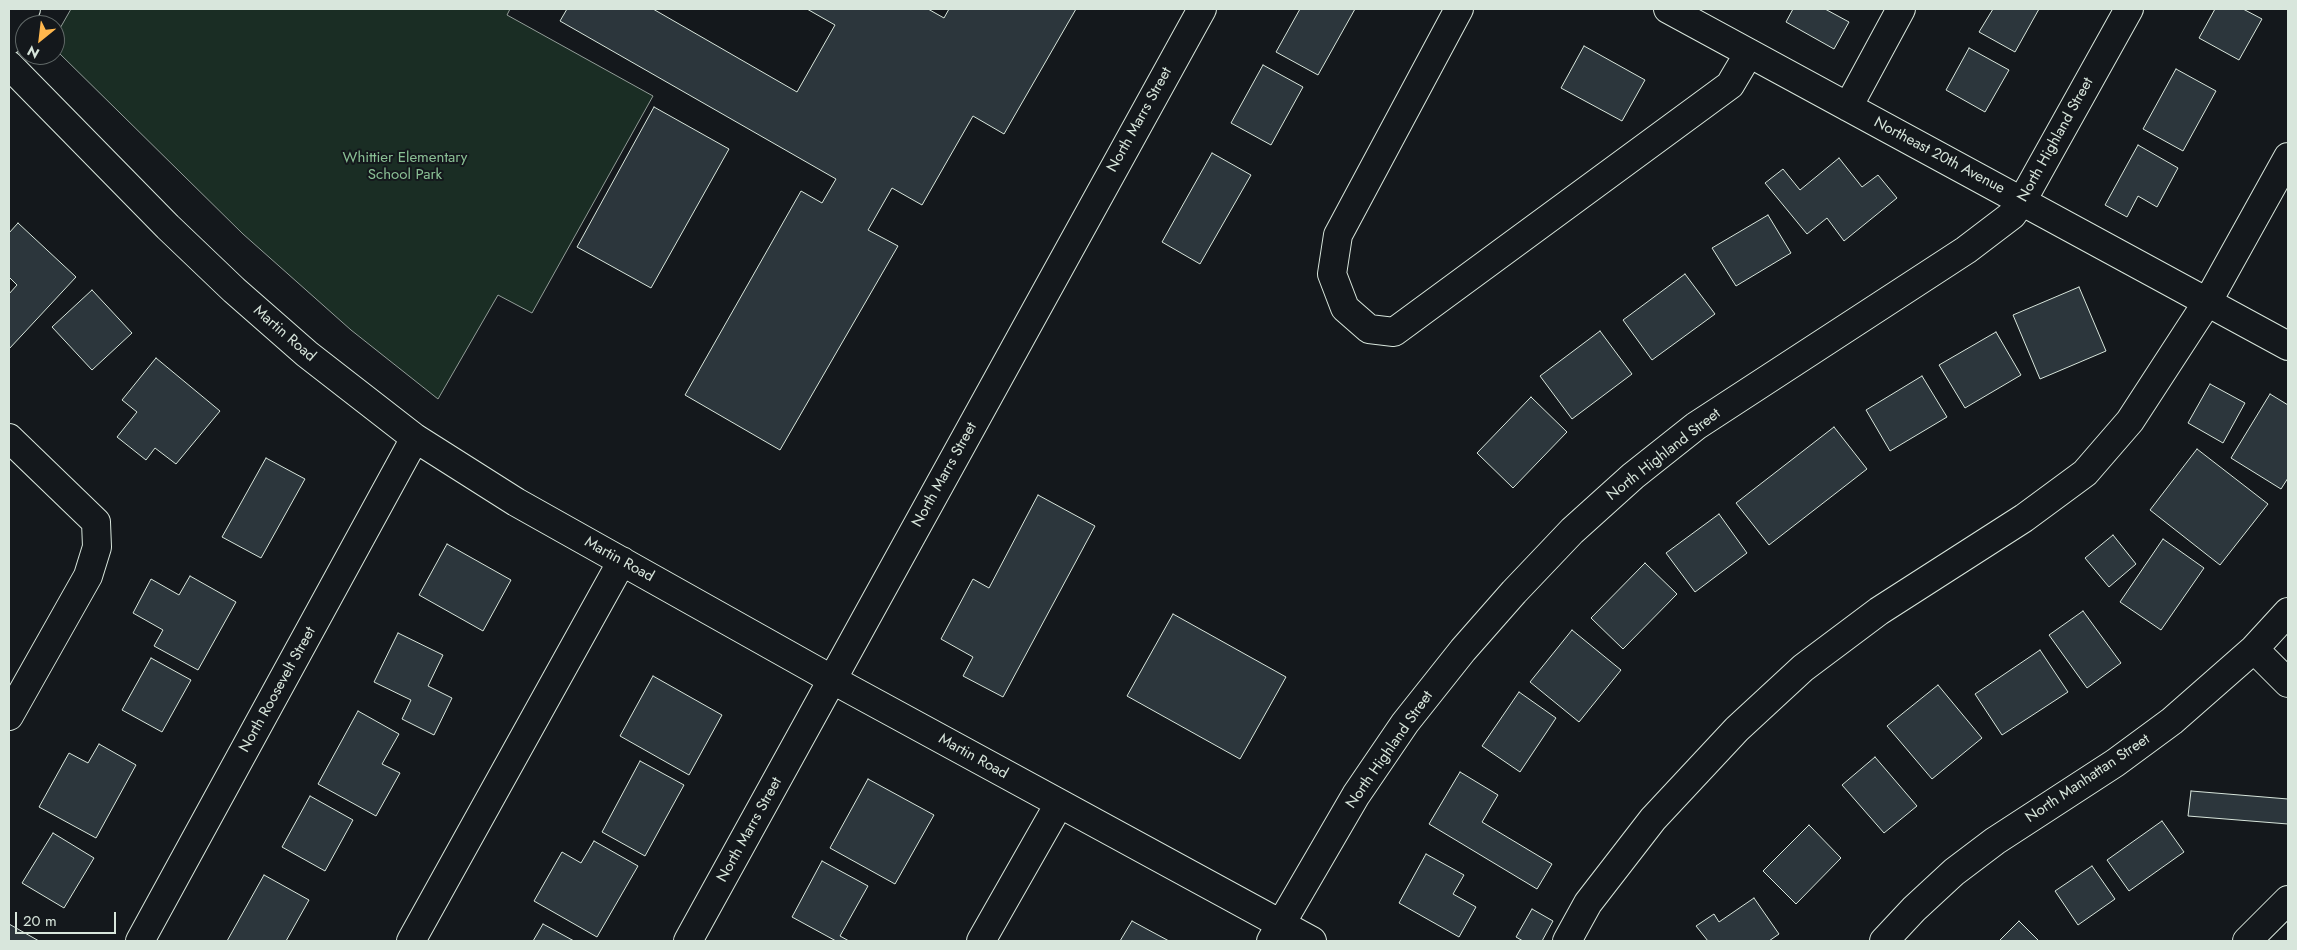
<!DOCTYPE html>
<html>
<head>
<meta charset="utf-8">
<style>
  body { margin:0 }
  #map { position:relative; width:2297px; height:950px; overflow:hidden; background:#14181c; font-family:Jost,sans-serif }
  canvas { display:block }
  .frame { position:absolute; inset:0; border:10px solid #d8e6dc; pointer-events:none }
  .north { position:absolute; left:15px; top:15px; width:50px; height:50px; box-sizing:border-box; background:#14181c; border:1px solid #626a69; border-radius:50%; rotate:209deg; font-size:14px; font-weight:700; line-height:20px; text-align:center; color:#d8e6dc }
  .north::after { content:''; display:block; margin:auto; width:18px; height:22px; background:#ffb74d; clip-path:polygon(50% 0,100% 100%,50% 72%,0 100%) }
  .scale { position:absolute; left:15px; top:912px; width:101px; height:22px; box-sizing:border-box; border:2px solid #d8e6dc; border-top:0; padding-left:6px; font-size:15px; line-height:18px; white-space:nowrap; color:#d8e6dc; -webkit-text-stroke:4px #14181c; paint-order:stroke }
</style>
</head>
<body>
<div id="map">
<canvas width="2297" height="950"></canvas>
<div class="frame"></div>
<div class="north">N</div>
<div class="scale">20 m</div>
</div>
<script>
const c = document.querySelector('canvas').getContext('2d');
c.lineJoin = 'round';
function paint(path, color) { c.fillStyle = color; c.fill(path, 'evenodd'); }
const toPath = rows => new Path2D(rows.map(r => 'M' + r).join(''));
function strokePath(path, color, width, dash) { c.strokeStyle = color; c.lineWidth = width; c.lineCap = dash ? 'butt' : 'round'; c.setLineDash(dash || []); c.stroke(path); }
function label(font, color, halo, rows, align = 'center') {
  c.font = font + ' Jost,sans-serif'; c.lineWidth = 4; c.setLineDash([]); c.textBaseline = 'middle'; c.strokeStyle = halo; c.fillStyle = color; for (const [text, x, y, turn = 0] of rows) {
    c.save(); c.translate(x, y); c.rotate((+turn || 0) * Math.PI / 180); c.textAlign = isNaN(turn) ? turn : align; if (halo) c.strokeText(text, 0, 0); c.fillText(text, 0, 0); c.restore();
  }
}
const green = toPath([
  [71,9,510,9,507,15,653,96,532,313,498,295,438,399,351,330,243,234,58,52,55,37,71,9]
]);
const building = toPath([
  [567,9,653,9,797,92,835,25,807,9,928,9,944,18,949,9,1076,9,1004,134,973,116,922,205,892,188,868,230,898,246,780,450,685,395,801,191,822,203,836,179,560,21,567,9],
  [1300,9,1355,9,1318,75,1276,52,1300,9],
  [1793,9,1825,9,1849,22,1834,49,1786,22,1793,9],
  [1993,9,2039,9,2015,52,1979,32,1993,9],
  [2215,9,2243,9,2262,19,2239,60,2199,38,2215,9],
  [1584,46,1645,80,1622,121,1561,88,1584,46],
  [1969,48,2009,70,1985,112,1946,90,1969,48],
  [1263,65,1303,87,1271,145,1231,123,1263,65],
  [2176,69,2216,91,2183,151,2143,129,2176,69],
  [654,107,729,149,651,288,577,247,654,107],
  [2138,145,2178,168,2157,207,2138,196,2127,217,2105,205,2138,145],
  [1212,153,1251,175,1200,264,1162,242,1212,153],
  [1839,158,1862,187,1878,175,1897,198,1844,241,1827,218,1807,234,1765,183,1783,169,1800,190,1839,158],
  [1768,215,1791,253,1736,286,1712,248,1768,215],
  [18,223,76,277,9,349,9,294,17,285,9,277,9,233,18,223],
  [1685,274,1715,314,1652,360,1623,320,1685,274],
  [2079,287,2106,351,2040,379,2013,315,2079,287],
  [92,290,132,333,92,370,52,327,92,290],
  [1600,331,1632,374,1572,419,1540,376,1600,331],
  [1996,332,2021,375,1965,408,1939,365,1996,332],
  [156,358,220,411,176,464,155,448,146,460,117,437,137,412,122,400,156,358],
  [1922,376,1947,417,1890,451,1866,410,1922,376],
  [2210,384,2245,403,2223,443,2188,423,2210,384],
  [2270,394,2288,405,2288,478,2281,489,2231,458,2270,394],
  [1531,397,1567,432,1513,488,1477,453,1531,397],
  [1834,427,1867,469,1769,545,1736,503,1834,427],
  [2197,449,2268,504,2220,565,2150,510,2197,449],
  [266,458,305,479,261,558,222,537,266,458],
  [1038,495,1095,526,1003,697,963,676,973,657,941,639,973,579,989,588,1038,495],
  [1719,514,1747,553,1695,592,1666,553,1719,514],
  [2113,535,2136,564,2109,587,2085,558,2113,535],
  [2163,539,2204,568,2161,630,2120,602,2163,539],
  [447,544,511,580,483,631,419,595,447,544],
  [1645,563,1677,594,1623,649,1591,618,1645,563],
  [190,576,236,602,198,670,154,646,163,630,133,613,151,579,179,595,190,576],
  [2083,611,2121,663,2087,688,2049,635,2083,611],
  [1173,614,1286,677,1240,759,1127,696,1173,614],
  [1572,630,1621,670,1579,722,1530,682,1572,630],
  [398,633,443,655,428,686,452,698,434,735,402,719,411,700,374,682,398,633],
  [2040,650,2068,692,2002,735,1975,694,2040,650],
  [151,658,191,680,162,732,122,710,151,658],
  [653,676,722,715,689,775,620,736,653,676],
  [1938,685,1982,738,1932,779,1887,726,1938,685],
  [1519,692,1556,718,1520,772,1482,746,1519,692],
  [358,711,399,734,382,764,400,773,376,816,318,784,358,711],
  [99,744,136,765,96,838,39,807,69,753,88,763,99,744],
  [1875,757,1917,806,1884,833,1842,785,1875,757],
  [640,761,684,785,645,856,602,832,640,761],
  [1460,772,1498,795,1482,822,1552,864,1537,889,1429,824,1460,772],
  [868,779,934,815,895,884,830,848,868,779],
  [2191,791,2288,799,2288,824,2188,816,2191,791],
  [310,796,353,820,325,871,282,847,310,796],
  [2162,821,2184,852,2129,891,2107,860,2162,821],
  [1809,825,1841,858,1796,904,1763,871,1809,825],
  [53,833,94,858,64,908,22,883,53,833],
  [594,841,638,866,597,937,534,901,562,852,581,863,594,841],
  [1426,854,1464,875,1453,894,1476,907,1459,937,1399,903,1426,854],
  [822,861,868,886,840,936,849,941,836,941,792,917,822,861],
  [2092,866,2115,899,2078,925,2055,891,2092,866],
  [264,875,309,900,286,941,227,941,264,875],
  [1754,898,1779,934,1769,941,1708,941,1696,926,1714,914,1719,922,1754,898],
  [1532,909,1553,921,1542,941,1523,941,1516,937,1532,909],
  [1132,921,1169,941,1120,941,1132,921],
  [2019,921,2039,941,1999,941,2019,921],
  [9,924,39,941,9,941,9,924],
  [543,924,574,941,533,941,543,924]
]);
const minor = toPath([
  [1459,9,1338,235,1332,274,1345,308,1369,329,1394,332,1730,85,1749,53],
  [1668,9,2288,346],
  [9,40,26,9],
  [9,65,168,227,234,290,307,354,415,438,516,502,833,680,1312,941],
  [1848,107,1901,9],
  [9,438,96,522,97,547,88,576,9,716],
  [2254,649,2288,683],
  [140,941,415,438],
  [411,941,622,561],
  [688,941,1202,9],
  [981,941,1059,804],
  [1271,941,1356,795,1405,723,1463,650,1514,592,1572,531,1633,476,1696,426,1966,250,2012,215,2022,201,2129,9],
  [1567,941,1588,903,1653,819,1737,729,1803,668,1879,611,2024,518,2085,473,2130,421,2208,301,2288,157],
  [1884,941,1914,909,1954,872,1995,841,2115,763,2172,721,2254,649,2288,612],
  [2247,941,2288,900]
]);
const streetNames = [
  ["North Marrs Street",1140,120,-61],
  ["North Highland Street",2056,140,-61],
  ["Northeast 20th Avenue",1939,156,28],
  ["Martin Road",284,334,41],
  ["North Highland Street",1664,455,-38],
  ["North Marrs Street",945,475,-61],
  ["Martin Road",619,560,29],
  ["North Roosevelt Street",278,690,-61],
  ["North Highland Street",1390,750,-55],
  ["Martin Road",973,757,29],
  ["North Manhattan Street",2088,779,-34],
  ["North Marrs Street",750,830,-61]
];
const parkNames = [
  ["Whittier Elementary",405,158],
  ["School Park",405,175]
];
paint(green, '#1a2d24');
strokePath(green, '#939e99', 1);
paint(building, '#2c363c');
strokePath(building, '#d8e6dc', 1);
strokePath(minor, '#d8e6dc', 30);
strokePath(minor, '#14181c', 28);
label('15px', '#d8e6dc', '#14181c', streetNames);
label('15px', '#8ac095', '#14181c', parkNames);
</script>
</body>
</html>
